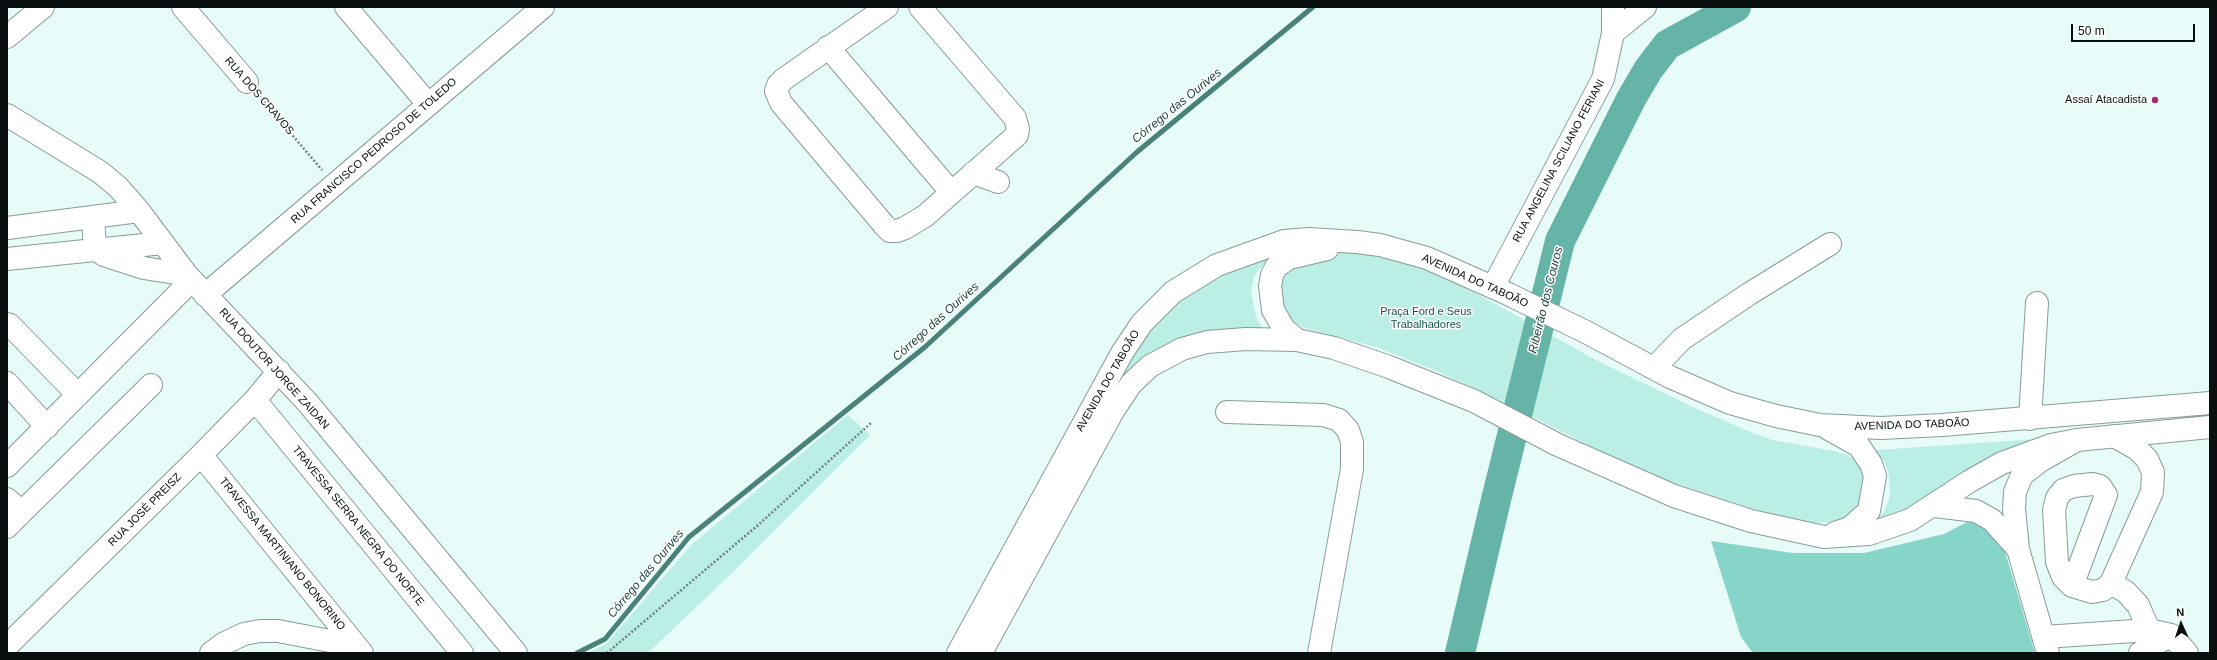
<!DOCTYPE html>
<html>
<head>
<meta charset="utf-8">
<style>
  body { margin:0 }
  #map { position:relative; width:2217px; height:660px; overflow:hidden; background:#e7fcf8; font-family:Helvetica,sans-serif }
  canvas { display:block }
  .frame { position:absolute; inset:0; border:8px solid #080f0e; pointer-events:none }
  .north { position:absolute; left:2161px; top:604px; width:40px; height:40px; -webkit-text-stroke:3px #fff; paint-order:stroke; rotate:357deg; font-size:11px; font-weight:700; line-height:16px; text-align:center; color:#080f0e }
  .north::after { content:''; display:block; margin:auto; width:14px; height:18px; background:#080f0e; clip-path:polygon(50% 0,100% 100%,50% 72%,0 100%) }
  .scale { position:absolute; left:2071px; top:24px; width:124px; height:18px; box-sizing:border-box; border:2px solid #080f0e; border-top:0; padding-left:5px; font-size:12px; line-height:14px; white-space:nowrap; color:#080f0e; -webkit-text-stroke:3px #fff; paint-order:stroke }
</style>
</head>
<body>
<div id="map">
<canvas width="2217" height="660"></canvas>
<div class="frame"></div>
<div class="north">N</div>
<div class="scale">50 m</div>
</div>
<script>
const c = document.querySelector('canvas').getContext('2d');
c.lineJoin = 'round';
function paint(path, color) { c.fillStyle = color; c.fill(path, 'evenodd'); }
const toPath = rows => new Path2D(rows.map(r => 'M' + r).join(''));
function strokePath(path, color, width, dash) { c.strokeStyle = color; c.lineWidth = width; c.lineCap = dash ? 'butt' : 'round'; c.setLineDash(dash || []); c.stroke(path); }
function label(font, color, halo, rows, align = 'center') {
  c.font = font + ' Helvetica,sans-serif'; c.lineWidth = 3; c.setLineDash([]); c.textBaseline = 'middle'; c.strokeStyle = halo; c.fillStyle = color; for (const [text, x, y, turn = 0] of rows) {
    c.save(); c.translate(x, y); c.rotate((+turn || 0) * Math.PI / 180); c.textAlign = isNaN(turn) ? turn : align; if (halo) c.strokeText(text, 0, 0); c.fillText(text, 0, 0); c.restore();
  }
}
const green = toPath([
  [1348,251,1374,253,1443,275,1598,361,1697,409,1751,432,1772,440,1834,451,1848,455,1858,463,1866,473,1863,501,1854,515,1837,521,1816,523,1776,516,1668,481,1614,458,1483,392,1434,370,1376,347,1308,329,1294,323,1285,316,1276,289,1282,276,1292,268,1331,252],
  [1253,258,1268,259,1254,276,1251,291,1256,317,1266,333,1153,356,1114,382,1156,321,1199,283],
  [848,415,870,435,733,572,648,653,588,653,606,644,692,544],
  [2038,439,1921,506,1869,527,1884,512,1890,496,1889,476,1885,463,1876,450]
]);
const forest = toPath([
  [1971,520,1988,526,2004,548,2035,653,1753,653,1741,637,1711,541,1793,553,1864,553,1944,534]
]);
const stream = toPath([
  [577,653,605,639,689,537,925,347,1137,152,1313,7]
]);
const river = toPath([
  [1460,653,1495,504,1560,241,1631,99,1648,70,1667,45,1736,7]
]);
const path = toPath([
  [259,96,322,170],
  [607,653,757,526,871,423]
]);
const minor = toPath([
  [183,7,247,82],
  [346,7,428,104],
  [887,7,784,79,778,85,776,91,781,103,884,225,890,231,897,231,905,228,925,216,1017,135,1018,129,1015,118,920,7],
  [1613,33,1645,7],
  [7,37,43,7],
  [828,47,951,192],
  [7,115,100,172,118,187,139,211,187,275,307,402,516,653],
  [973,173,998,182],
  [93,217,95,249,104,255,144,268,187,275],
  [7,228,139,211],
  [7,259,163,243],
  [1493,287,1603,79,1613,33,1613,7],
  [205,295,543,7],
  [7,324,10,325,78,395],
  [1654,368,1682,339,1749,294,1830,244],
  [7,383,47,427],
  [255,400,462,653],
  [1227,412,1323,415,1339,420,1348,430,1352,442,1352,469,1319,653],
  [2030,419,2037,303],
  [201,455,362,653],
  [7,466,192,280],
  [7,499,22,512,151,385],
  [7,527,22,512],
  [2111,583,2126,592,2138,605,2149,630],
  [2072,586,2106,495,2100,486,2093,484,2074,486,2063,490,2057,498,2054,510,2057,562,2063,577,2072,586,2092,592,2103,590,2111,583,2152,492,2153,472,2147,459,2137,449,2114,436],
  [2044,637,2149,630,2171,635,2187,653],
  [7,646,201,455,255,400,279,371],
  [211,653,223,644,244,634,260,631,278,631,356,646],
  [2140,653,2171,635]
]);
const major = toPath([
  [1297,340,1284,329,1273,310,1270,286,1272,275,1276,267,1289,258,1327,249],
  [1827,428,1859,446,1871,464,1875,476,1869,511,1850,528,1835,533],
  [958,653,1122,353,1142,323,1173,292,1217,265,1284,241,1309,239,1357,242,1380,245,1427,258,1508,294,1586,332,1670,377,1730,403,1776,416,1820,425,1881,428,1942,425,2210,403],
  [981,653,1113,411,1131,384,1150,366,1182,349,1207,342,1246,339,1297,340,1334,348,1389,367,1474,401,1558,445,1674,496,1751,521,1824,537,1869,534,1910,520,1970,481,2002,463,2051,445,2077,440,2210,427]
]);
const highway = toPath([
  [1935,506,1976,511,1992,520,2018,549],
  [2048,653,2018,549,2014,509,2015,492,2022,475,2040,461,2077,440]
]);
const markers = [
  [2155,100,4,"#ad276e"]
];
const streetNames = [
  ["RUA DOS CRAVOS",259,96,49],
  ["RUA FRANCISCO PEDROSO DE TOLEDO",374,151,-41],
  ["RUA ANGELINA SCILIANO FERIANI",1559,161,-62],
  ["AVENIDA DO TABOÃO",1475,281,24],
  ["RUA DOUTOR JORGE ZAIDAN",274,369,48],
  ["AVENIDA DO TABOÃO",1108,381,-60],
  ["AVENIDA DO TABOÃO",1912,425,-2],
  ["RUA JOSÉ PREISZ",145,510,-45],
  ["TRAVESSA SERRA NEGRA DO NORTE",358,526,51],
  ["TRAVESSA MARTINIANO BONORINO",282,554,51]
];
const poiNames = [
  ["Assaí Atacadista",2147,100]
];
const parkNames = [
  ["Praça Ford e Seus",1426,312],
  ["Trabalhadores",1426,325]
];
const waterNames = [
  ["Córrego das Ourives",1177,106,-39],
  ["Ribeirão dos Couros",1546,300,-76],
  ["Córrego das Ourives",936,322,-42],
  ["Córrego das Ourives",646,574,-50]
];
paint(green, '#bbeee5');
paint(forest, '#87d5c9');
strokePath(stream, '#4a827a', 5);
strokePath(river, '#66b4a8', 30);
strokePath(minor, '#889b98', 24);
strokePath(major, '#889b98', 24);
strokePath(highway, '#889b98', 24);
strokePath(path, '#73807e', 2.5, [2, 2]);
strokePath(minor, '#fff', 22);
strokePath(major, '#fff', 22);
strokePath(highway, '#fff', 22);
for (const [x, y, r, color] of markers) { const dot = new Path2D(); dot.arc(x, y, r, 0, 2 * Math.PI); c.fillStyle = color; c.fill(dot); strokePath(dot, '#fff', 1.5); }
label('11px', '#080f0e', '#fff', streetNames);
label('11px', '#080f0e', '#fff', poiNames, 'right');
label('11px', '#10544c', '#fff', parkNames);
label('italic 12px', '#173d37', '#fff', waterNames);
</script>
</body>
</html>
